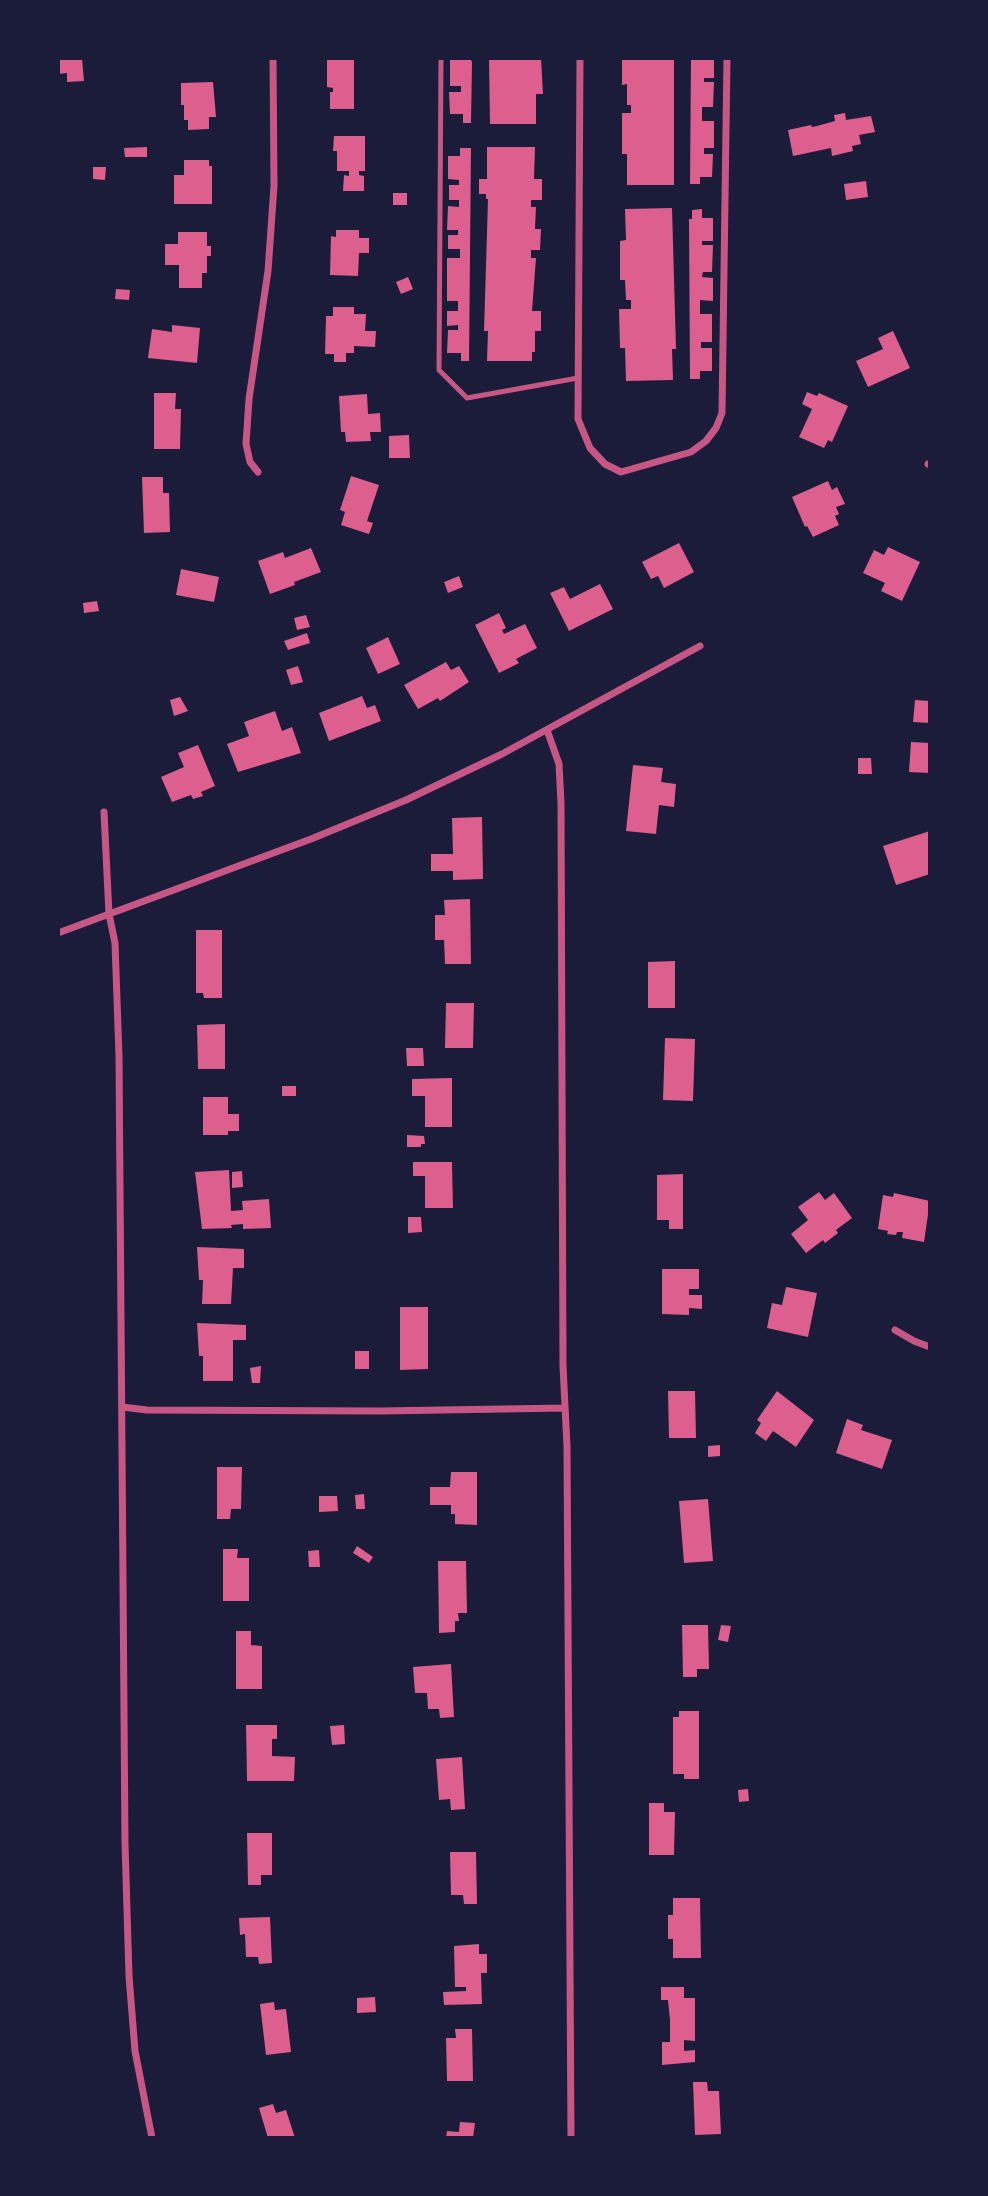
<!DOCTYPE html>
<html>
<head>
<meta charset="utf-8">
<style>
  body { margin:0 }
  #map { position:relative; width:988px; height:2196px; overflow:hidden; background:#1b1b3a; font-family:"Alegreya Sans",sans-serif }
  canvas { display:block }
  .frame { position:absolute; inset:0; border:60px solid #1b1b3a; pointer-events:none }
</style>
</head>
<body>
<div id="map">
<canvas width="988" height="2196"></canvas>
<div class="frame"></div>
</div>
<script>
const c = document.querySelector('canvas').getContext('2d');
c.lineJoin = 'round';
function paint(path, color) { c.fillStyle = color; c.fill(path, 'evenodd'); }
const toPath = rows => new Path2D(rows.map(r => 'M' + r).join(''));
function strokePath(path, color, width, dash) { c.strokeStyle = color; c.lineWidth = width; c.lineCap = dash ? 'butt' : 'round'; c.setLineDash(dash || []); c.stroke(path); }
const building = toPath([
  [58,58,82,58,84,81,67,82,67,73,58,74],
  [327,58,354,58,354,109,330,109,330,92,333,92,333,88,327,87],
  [462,58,470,58,472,62,471,123,463,123,463,114,450,114,449,92,461,92,461,86,450,86,450,60,462,60],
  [489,58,541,58,543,94,536,94,536,124,490,124],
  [622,58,674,58,674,185,627,185,627,154,622,154,622,113,631,113,631,105,627,105,627,84,622,85],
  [691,58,714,58,714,78,704,78,704,82,714,82,713,107,702,107,702,121,714,121,714,148,704,148,704,154,713,154,712,177,700,177,700,184,690,184],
  [213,82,216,117,209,117,209,129,188,130,188,120,184,120,184,105,181,105,181,83],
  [845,113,846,120,871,116,875,132,859,135,861,144,852,146,853,151,832,156,831,148,793,156,788,130,811,125,812,127,817,126,835,121,834,115],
  [334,136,365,136,365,171,359,171,359,175,364,176,364,191,343,191,344,175,349,176,349,171,337,171,337,151,333,151],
  [147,147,147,157,125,157,124,148],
  [487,147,535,147,534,179,542,179,542,200,531,200,531,207,536,207,535,229,541,229,540,250,531,250,531,258,536,258,532,311,541,311,541,331,535,331,535,352,532,352,532,361,487,361,488,331,484,331,488,199,486,199,486,194,479,194,479,179,487,179],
  [460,148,471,148,469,361,461,361,461,353,447,353,448,330,458,330,458,325,447,326,447,311,458,311,458,301,447,301,447,258,460,258,460,249,448,249,448,235,458,235,458,230,447,230,448,206,459,207,459,200,449,200,449,185,459,185,459,180,448,179,448,156,460,156],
  [184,160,209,160,209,166,212,166,212,204,174,204,174,175,184,175],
  [93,167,106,167,105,180,93,179],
  [866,181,868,197,846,200,844,184],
  [393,193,407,193,407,205,393,205],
  [672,208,676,349,672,349,673,380,626,381,625,348,620,348,619,309,631,309,631,300,626,300,625,280,620,280,620,241,626,240,625,209],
  [702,209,702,218,713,218,713,241,702,241,702,245,713,245,712,272,703,272,702,277,713,278,713,301,700,300,700,314,712,314,712,342,701,342,701,348,712,348,712,371,700,371,700,379,690,379,689,219,692,219,692,210],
  [336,230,359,230,359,238,369,238,369,253,359,253,358,276,330,275,331,236,336,237],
  [178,232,207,232,207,246,211,246,211,256,207,256,207,273,202,273,202,288,179,288,179,265,165,265,165,244,178,244],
  [408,277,413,289,401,294,396,282],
  [116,289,130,290,129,300,115,299],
  [333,307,354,307,354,314,366,314,365,331,376,331,375,347,354,346,354,353,346,353,346,362,334,362,334,354,325,354,326,316,333,316],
  [172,325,200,328,197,363,148,358,152,329,172,332],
  [893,331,910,368,868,387,856,361,883,349,878,338],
  [807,392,817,396,819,393,848,406,832,442,828,440,824,448,799,437,812,409,802,404],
  [154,393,176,393,175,409,181,409,180,449,154,449],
  [367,394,368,414,380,413,381,432,370,432,371,441,346,442,345,432,341,432,339,396],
  [409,435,410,458,389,458,389,436],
  [351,476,379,485,367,521,373,523,369,534,341,525,345,512,340,510],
  [142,477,163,477,163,493,169,493,170,532,144,533],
  [828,481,832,490,837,487,845,504,836,507,839,514,835,516,839,525,813,537,807,526,805,527,792,497],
  [679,543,694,572,664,588,658,576,651,579,642,562],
  [888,547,920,562,902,601,881,591,885,583,863,573,874,550,884,555],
  [311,548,321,572,294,582,295,585,270,594,258,561,283,552,285,558],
  [181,569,219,577,214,602,176,595],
  [459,576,463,587,448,593,444,582],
  [600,584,613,609,569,631,550,593,564,587,570,599],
  [97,601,99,611,84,613,83,603],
  [499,613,506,628,502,630,504,634,525,624,537,648,516,659,519,663,499,673,475,625],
  [306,615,310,627,297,630,294,618],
  [307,633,310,643,288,650,284,641],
  [388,637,400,664,378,674,366,648],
  [446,662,451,670,459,666,469,682,440,701,438,698,418,709,404,685],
  [298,666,303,682,291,685,286,670],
  [362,696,367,708,375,705,381,721,329,741,319,713],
  [180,697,188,711,174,716,170,700],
  [915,700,930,701,930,723,913,722],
  [275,711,282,731,292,727,301,753,238,772,227,744,249,736,244,722],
  [911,742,930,743,930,773,909,772],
  [198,745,215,786,201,792,203,796,193,799,191,795,172,802,161,777,184,767,178,753],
  [858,758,871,758,872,774,858,774],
  [633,765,663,768,661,782,676,784,674,807,659,805,656,834,626,831],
  [482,817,483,879,453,880,453,871,431,871,431,854,453,854,452,818],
  [930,831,930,874,896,885,883,846],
  [470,899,471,964,445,964,444,940,435,940,435,915,445,915,444,900],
  [196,930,222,930,222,998,204,998,203,993,196,993],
  [675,961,675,1008,648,1008,648,962],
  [446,1003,474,1003,473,1048,445,1048],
  [225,1024,225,1069,198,1069,197,1025],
  [665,1038,695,1039,693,1101,663,1100],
  [406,1048,423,1048,424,1066,407,1066],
  [452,1078,452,1127,425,1127,425,1096,412,1096,412,1079],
  [282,1086,296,1086,296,1096,282,1096],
  [203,1097,228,1097,228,1114,239,1114,239,1131,228,1131,228,1135,203,1135],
  [407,1135,424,1136,425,1144,421,1144,421,1147,407,1147],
  [413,1162,452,1162,453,1208,425,1208,425,1176,413,1176],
  [229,1170,231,1211,243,1210,242,1201,269,1199,271,1228,243,1229,243,1224,231,1225,232,1228,202,1229,195,1172],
  [242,1171,243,1187,232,1188,232,1172],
  [683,1174,683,1229,669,1229,669,1220,657,1220,657,1175],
  [819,1192,825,1200,834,1193,852,1218,836,1230,838,1233,825,1243,823,1240,806,1253,791,1234,808,1220,798,1207],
  [894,1193,930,1201,924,1242,902,1238,903,1232,897,1232,896,1235,887,1234,888,1231,878,1229,883,1195,893,1197],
  [408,1217,421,1217,422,1232,408,1233],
  [197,1247,244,1249,244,1268,233,1268,231,1304,202,1304,203,1280,199,1280],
  [662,1269,699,1269,699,1289,689,1289,689,1295,702,1295,702,1309,689,1308,689,1315,662,1314],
  [786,1287,817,1293,808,1337,767,1328,772,1303,782,1305],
  [400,1307,428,1307,428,1369,400,1370],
  [197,1323,246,1325,246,1340,233,1340,233,1381,203,1381,203,1356,199,1356],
  [355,1351,369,1351,369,1369,355,1369],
  [261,1366,260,1383,252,1383,250,1368],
  [668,1391,695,1391,696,1438,669,1438],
  [777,1391,814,1420,796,1447,773,1431,766,1441,755,1433,761,1423,757,1420],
  [847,1419,863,1425,861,1430,892,1440,882,1469,836,1453],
  [720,1445,720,1456,708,1457,708,1446],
  [217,1467,242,1467,241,1509,231,1509,230,1519,217,1519],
  [451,1472,477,1472,477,1525,455,1524,455,1514,451,1514,451,1505,430,1505,430,1487,450,1487],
  [364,1494,365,1509,356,1509,355,1495],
  [319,1496,337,1496,338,1511,319,1512],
  [708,1499,713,1561,684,1563,679,1501],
  [357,1546,373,1557,369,1563,353,1553],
  [223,1549,238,1549,237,1558,249,1558,249,1601,223,1601],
  [319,1550,320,1567,309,1567,308,1551],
  [438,1561,466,1561,467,1613,458,1613,459,1621,455,1621,455,1632,439,1633],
  [682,1625,708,1625,709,1669,697,1669,697,1677,683,1677],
  [721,1625,731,1626,728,1642,718,1640],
  [236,1631,251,1631,251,1645,262,1646,262,1689,236,1689],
  [451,1664,454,1717,440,1718,439,1709,428,1709,427,1693,415,1693,413,1667],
  [679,1711,699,1711,699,1779,684,1779,684,1774,673,1774,673,1717,679,1717],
  [246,1725,277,1725,277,1739,272,1739,272,1756,295,1757,294,1781,247,1781],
  [344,1725,345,1744,332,1745,330,1726],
  [462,1757,465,1809,451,1810,450,1799,439,1800,436,1759],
  [748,1789,749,1801,739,1802,738,1790],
  [649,1803,664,1803,664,1812,675,1812,674,1855,649,1855],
  [247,1833,272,1833,272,1875,261,1875,261,1885,248,1885],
  [450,1852,476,1852,477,1904,464,1904,463,1895,451,1895],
  [673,1898,700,1898,701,1958,673,1958,673,1939,668,1939,668,1915,673,1915],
  [270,1917,272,1963,259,1964,258,1957,246,1957,245,1934,240,1935,239,1918],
  [479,1944,479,1954,487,1954,487,1973,481,1973,482,2004,444,2005,443,1992,466,1991,466,1987,455,1987,454,1946],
  [661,1987,684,1987,684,1998,695,1998,695,2041,684,2040,684,2051,695,2050,695,2062,662,2065,662,2042,670,2042,670,2020,668,2000,661,2000],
  [375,1997,376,2012,357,2013,357,1998],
  [274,2002,275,2010,286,2009,291,2052,266,2055,260,2004],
  [455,2029,472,2029,473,2081,447,2081,446,2038,456,2038],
  [693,2082,707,2082,708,2091,719,2091,721,2134,695,2135],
  [273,2104,276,2113,286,2110,295,2138,268,2138,259,2108],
  [460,2122,475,2123,473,2138,446,2138,447,2131,459,2132]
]);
const service = toPath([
  [441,58,439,370,467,398,578,378]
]);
const minor = toPath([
  [580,58,578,419,590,448,605,464,621,472,691,452,706,441,716,428,722,413,727,58],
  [928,464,930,465],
  [258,472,250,462,246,444,249,399,268,271,274,186,273,58],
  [547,730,559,764,561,803,563,1366,567,1446,571,2138],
  [104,812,109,914,115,943,119,1056,125,1844,129,1976,135,2051,152,2138],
  [58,933,311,839,406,800,502,754,700,646],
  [895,1330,914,1341,930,1347],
  [122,1407,147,1410,380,1411,565,1408]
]);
paint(building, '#dd5f8e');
strokePath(service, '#c65784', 5);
strokePath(minor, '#c65784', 7);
</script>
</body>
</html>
